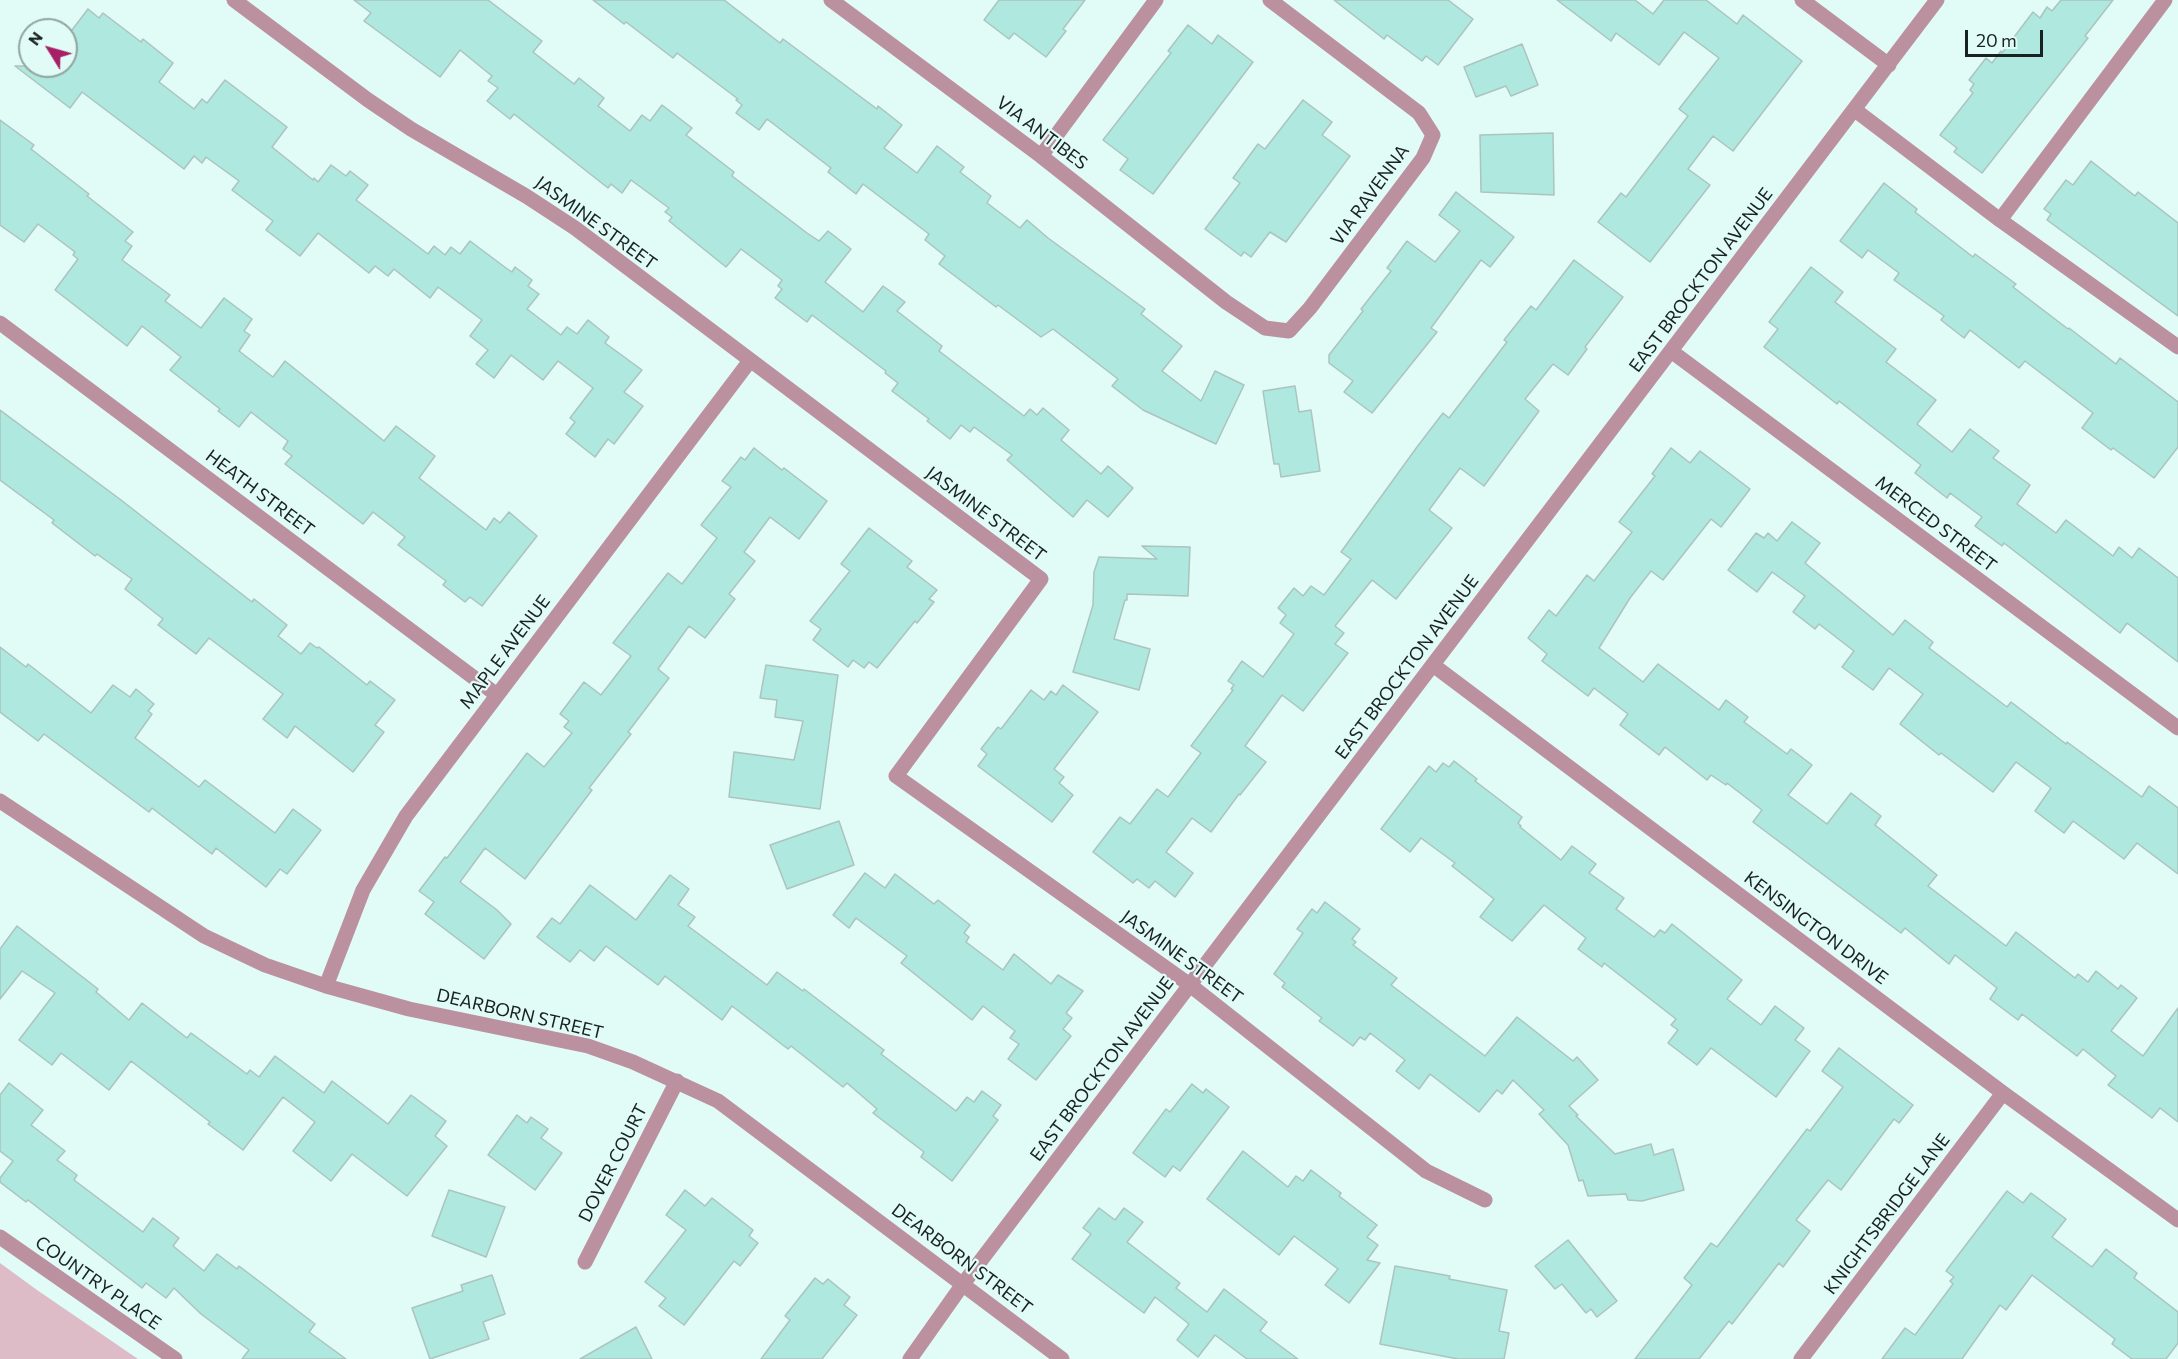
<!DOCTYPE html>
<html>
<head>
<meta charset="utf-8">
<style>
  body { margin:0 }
  #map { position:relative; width:2178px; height:1359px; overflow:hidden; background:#e1fbf6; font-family:Commissioner,sans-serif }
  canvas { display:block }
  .north { position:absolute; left:18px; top:18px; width:60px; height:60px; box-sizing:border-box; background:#e1fbf6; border:2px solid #91a4a0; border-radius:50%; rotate:307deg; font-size:16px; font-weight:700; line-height:24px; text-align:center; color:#182220 }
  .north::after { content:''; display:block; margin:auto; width:21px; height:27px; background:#a71f66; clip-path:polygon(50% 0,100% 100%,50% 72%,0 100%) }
  .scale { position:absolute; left:1965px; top:30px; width:78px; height:27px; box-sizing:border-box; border:3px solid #182220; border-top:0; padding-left:8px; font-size:18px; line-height:21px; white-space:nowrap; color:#182220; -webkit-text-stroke:4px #e1fbf6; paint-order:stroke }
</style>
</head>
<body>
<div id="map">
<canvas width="2178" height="1359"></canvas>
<div class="north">N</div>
<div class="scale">20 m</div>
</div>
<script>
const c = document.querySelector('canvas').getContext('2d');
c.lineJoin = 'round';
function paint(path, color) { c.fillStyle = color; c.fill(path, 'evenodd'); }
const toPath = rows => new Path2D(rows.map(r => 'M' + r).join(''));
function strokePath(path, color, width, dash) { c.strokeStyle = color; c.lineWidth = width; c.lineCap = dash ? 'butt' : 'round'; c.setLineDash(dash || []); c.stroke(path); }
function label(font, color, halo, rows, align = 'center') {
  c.font = font + ' Commissioner,sans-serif'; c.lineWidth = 4.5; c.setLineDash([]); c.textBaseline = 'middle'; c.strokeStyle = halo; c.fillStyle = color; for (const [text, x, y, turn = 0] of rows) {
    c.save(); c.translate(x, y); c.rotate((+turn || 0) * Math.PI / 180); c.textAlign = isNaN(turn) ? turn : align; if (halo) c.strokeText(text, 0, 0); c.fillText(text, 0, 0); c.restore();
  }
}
const green = toPath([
  [0,1263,37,1290,138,1359,0,1359]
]);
const building = toPath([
  [354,0,488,0,542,41,533,52,574,84,579,78,604,98,598,106,630,131,642,115,650,121,662,105,692,128,686,135,734,172,732,176,807,233,819,241,828,231,851,249,825,282,863,312,883,286,905,302,897,311,942,346,939,351,1024,416,1030,409,1037,415,1043,408,1069,430,1061,440,1101,474,1108,466,1133,488,1108,517,1087,500,1073,517,1007,460,1012,455,974,427,970,432,961,425,950,439,927,421,929,419,892,391,898,383,885,373,886,371,812,315,807,322,775,298,782,289,778,286,782,280,741,249,726,267,669,221,672,217,665,212,669,208,631,180,622,193,611,184,608,188,514,114,510,119,487,101,498,88,488,81,492,76,460,50,440,77,364,21,371,13,354,0],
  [593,0,724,0,780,43,783,39,877,109,878,106,902,125,884,148,917,173,937,146,964,167,960,172,991,196,987,203,1020,228,1027,220,1048,238,1145,309,1141,314,1182,346,1162,371,1201,401,1215,371,1244,385,1216,444,1143,410,1112,386,1118,379,1053,329,1041,337,998,305,996,307,939,264,945,256,925,240,929,234,863,184,856,194,828,172,831,168,767,119,759,130,736,113,742,105,736,100,738,99,677,53,673,58,626,22,624,24,593,0],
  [999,0,1085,0,1063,29,1066,31,1046,57,1014,33,1009,39,984,20,999,0],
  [1334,0,1448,0,1473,19,1438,65,1426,56,1422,61,1387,35,1384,39,1334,0],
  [1557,0,1635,0,1653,14,1664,0,1706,0,1737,24,1743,15,1802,61,1733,151,1713,136,1688,169,1710,185,1650,262,1598,222,1621,193,1626,197,1688,116,1679,109,1719,58,1684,32,1659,65,1616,33,1611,41,1557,0],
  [2061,0,2113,0,2085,36,2088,38,1982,173,1954,152,1957,148,1940,135,1973,93,1970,90,1974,84,1969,80,1986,58,1992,63,2001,51,2002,53,2033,12,2040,18,2047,7,2052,11,2061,0],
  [88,9,99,18,103,13,141,42,143,39,173,63,159,82,194,109,202,99,207,103,225,80,287,127,272,147,313,180,314,178,318,182,331,165,346,176,350,171,368,185,356,200,428,254,434,246,445,255,451,247,460,254,470,241,506,268,512,272,515,267,532,280,528,286,539,294,527,309,561,335,567,327,577,334,588,320,609,337,605,343,642,370,624,392,643,406,614,444,608,439,595,457,566,434,575,422,570,418,593,388,558,361,543,380,511,355,494,378,476,364,488,350,470,336,482,320,438,287,430,298,394,269,388,276,375,266,369,273,318,233,300,256,266,230,273,221,232,190,239,181,206,157,202,163,194,156,184,169,82,92,70,108,15,66,66,66,66,38,88,9],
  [1188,25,1212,44,1218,35,1253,62,1153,194,1120,170,1128,159,1103,140,1171,53,1168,51,1188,25],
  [1522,44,1538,85,1511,96,1506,86,1476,97,1464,67,1522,44],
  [1303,100,1332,122,1322,135,1350,156,1286,242,1270,232,1251,257,1244,252,1241,256,1205,229,1240,183,1233,178,1258,144,1265,149,1303,100],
  [0,120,34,145,31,149,89,194,87,196,133,232,125,241,132,246,122,260,170,295,165,301,201,328,224,298,252,319,244,331,250,335,239,351,273,377,285,361,384,441,396,426,435,456,419,478,486,530,494,518,500,523,509,512,537,536,482,606,470,597,465,602,443,585,446,581,398,545,405,537,373,512,363,524,285,464,292,456,283,449,288,441,251,412,239,427,218,411,220,409,170,370,181,357,142,326,127,346,55,290,78,259,73,255,75,252,38,224,24,242,0,225,0,120],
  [1553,133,1554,195,1481,192,1480,135,1553,133],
  [2091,161,2135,196,2138,192,2178,223,2178,316,2047,220,2051,214,2044,209,2066,180,2073,185,2091,161],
  [1884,183,1917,209,1915,212,1973,257,1975,254,2016,284,2013,287,2068,329,2069,328,2116,364,2120,358,2178,402,2178,447,2154,478,2113,448,2111,450,2082,428,2093,413,2025,361,2019,368,1970,330,1964,338,1941,320,1944,316,1894,280,1899,273,1868,250,1862,258,1840,241,1884,183],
  [1456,192,1514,237,1490,267,1481,260,1431,328,1437,332,1372,413,1344,392,1353,381,1329,363,1329,355,1363,311,1361,309,1391,271,1387,268,1407,241,1435,262,1460,231,1439,215,1456,192],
  [1574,260,1623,297,1585,347,1587,349,1568,375,1553,364,1525,399,1539,411,1484,486,1460,468,1429,510,1452,528,1396,599,1372,580,1335,626,1344,633,1335,644,1348,653,1303,711,1282,695,1245,746,1266,762,1240,795,1239,794,1211,832,1192,818,1166,852,1193,873,1175,897,1155,881,1149,888,1137,879,1133,883,1093,852,1120,817,1130,824,1157,789,1168,797,1201,753,1191,746,1233,690,1231,689,1234,685,1228,681,1242,661,1263,677,1294,634,1280,623,1286,615,1278,608,1294,588,1303,596,1311,586,1324,595,1351,559,1341,552,1417,447,1443,413,1449,418,1507,342,1504,340,1531,306,1536,310,1574,260],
  [1811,267,1843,292,1835,302,1896,349,1886,362,1936,400,1917,424,1952,452,1970,429,1999,451,1993,458,2030,485,2017,504,2056,533,2066,520,2113,556,2119,547,2132,558,2139,548,2178,578,2178,662,2127,623,2120,633,2004,543,2002,546,1975,526,1982,517,1950,493,1947,498,1915,473,1921,465,1839,401,1837,404,1764,347,1778,329,1769,322,1811,267],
  [1295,386,1299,412,1311,410,1320,471,1281,477,1279,464,1274,464,1263,391,1295,386],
  [0,410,121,500,252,602,254,599,287,625,278,636,301,654,310,643,317,648,319,647,367,685,370,681,395,700,375,725,384,732,353,772,295,726,287,738,263,719,283,694,209,638,196,654,158,625,163,619,125,589,132,579,97,554,95,556,52,523,54,520,0,480,0,410],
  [754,448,782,470,784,468,827,501,799,539,770,517,744,552,755,561,729,594,735,599,705,638,689,626,658,669,669,678,628,732,631,734,589,788,592,790,525,879,485,848,460,882,497,910,511,924,484,959,425,914,434,902,419,891,445,857,447,858,527,753,544,767,572,733,564,727,569,721,560,714,584,682,601,695,631,656,613,643,668,573,682,584,717,538,701,525,731,487,722,481,741,457,745,460,754,448],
  [1671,448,1690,463,1700,451,1750,489,1721,527,1711,519,1663,580,1651,571,1630,598,1599,648,1643,682,1658,664,1719,710,1726,700,1748,717,1744,722,1787,754,1791,749,1812,765,1788,795,1827,824,1851,793,1881,816,1875,825,1937,875,1928,886,2006,946,2016,932,2075,978,2078,974,2088,982,2096,971,2118,989,2121,985,2137,998,2111,1031,2143,1056,2178,1008,2178,1122,2160,1108,2152,1118,2108,1085,2116,1076,2083,1049,2077,1056,2022,1014,2018,1020,1990,999,1997,988,1955,955,1949,964,1905,928,1901,933,1753,822,1762,810,1727,783,1726,785,1711,775,1707,780,1665,747,1659,755,1620,725,1628,714,1594,688,1588,696,1542,661,1547,654,1528,638,1549,610,1556,616,1587,575,1594,581,1632,532,1619,522,1655,476,1652,474,1671,448],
  [1792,522,1820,543,1805,563,1893,635,1905,620,1933,642,1929,648,2007,707,2011,702,2066,744,2067,742,2142,797,2149,786,2178,808,2178,874,2137,843,2124,859,2073,821,2064,833,2035,811,2051,788,2016,762,1993,792,1941,753,1939,755,1900,724,1923,694,1889,668,1873,690,1842,667,1854,651,1819,624,1815,629,1793,612,1805,596,1772,572,1757,592,1728,570,1756,533,1764,538,1768,533,1777,541,1792,522],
  [869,528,912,561,907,567,937,590,929,599,934,602,917,623,915,621,877,668,869,662,864,668,853,660,848,667,813,640,821,629,810,621,850,571,841,564,869,528],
  [1142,546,1190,547,1188,596,1127,594,1127,600,1125,600,1114,639,1150,649,1139,690,1073,672,1093,605,1094,572,1099,557,1157,559,1142,546],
  [0,647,26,667,28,664,91,713,113,685,130,697,136,689,154,704,148,711,152,714,135,738,199,787,205,780,275,833,293,809,321,830,287,874,280,869,266,887,216,848,212,854,152,808,149,812,44,734,38,741,0,712,0,647],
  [766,665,838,675,820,809,729,797,734,752,794,760,803,721,775,717,777,700,760,698,766,665],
  [1063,685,1098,712,1054,769,1064,777,1059,783,1073,795,1052,822,978,766,987,754,981,749,998,727,1001,729,1031,690,1044,700,1051,691,1056,695,1063,685],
  [1454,761,1477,779,1475,781,1522,817,1518,823,1521,826,1520,827,1561,860,1572,846,1596,864,1589,873,1624,898,1616,909,1654,937,1660,930,1665,933,1672,924,1742,980,1727,999,1761,1025,1775,1006,1804,1028,1795,1040,1810,1051,1776,1097,1711,1048,1697,1065,1668,1043,1678,1030,1671,1025,1676,1019,1604,963,1602,967,1578,949,1586,938,1544,905,1512,941,1480,917,1494,899,1452,866,1455,863,1421,838,1410,852,1381,829,1429,766,1436,772,1443,763,1449,767,1454,761],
  [839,821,854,865,787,889,770,845,839,821],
  [865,873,885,888,895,874,934,904,938,900,970,925,964,933,969,937,966,942,1003,970,1014,954,1051,984,1058,975,1083,991,1066,1013,1072,1018,1063,1029,1071,1036,1036,1080,1008,1059,1019,1044,1010,1038,1015,1031,983,1006,972,1020,901,963,907,956,856,918,849,928,833,915,865,873],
  [670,875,689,889,678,905,695,917,688,926,767,985,777,972,803,991,804,989,884,1050,881,1054,956,1111,967,1097,974,1102,982,1091,1001,1105,993,1116,998,1120,952,1181,921,1157,924,1152,873,1113,877,1109,847,1083,843,1087,791,1046,788,1049,732,1006,722,1020,665,976,658,985,606,946,594,961,580,950,570,962,537,937,552,918,560,924,590,885,636,920,670,875],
  [1325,902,1360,929,1352,939,1356,942,1353,945,1397,978,1391,985,1485,1056,1517,1017,1573,1061,1577,1057,1598,1080,1569,1106,1578,1115,1576,1116,1615,1154,1651,1144,1654,1155,1673,1149,1684,1190,1642,1201,1628,1200,1626,1194,1588,1196,1583,1180,1579,1181,1568,1145,1539,1114,1544,1110,1513,1080,1502,1094,1497,1090,1479,1112,1430,1074,1419,1089,1396,1071,1405,1060,1370,1033,1365,1040,1360,1037,1353,1046,1319,1021,1322,1018,1282,987,1285,983,1274,974,1303,933,1297,929,1312,909,1317,913,1325,902],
  [17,926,98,989,96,992,129,1020,142,1003,187,1038,191,1033,247,1074,250,1070,259,1077,275,1056,324,1093,332,1081,388,1124,411,1095,446,1121,435,1136,447,1146,407,1196,352,1154,331,1181,293,1151,315,1122,283,1097,243,1150,208,1124,210,1122,131,1061,109,1090,61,1053,52,1065,19,1040,55,993,22,971,0,999,0,949,17,926],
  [1839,1048,1913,1105,1899,1123,1894,1119,1841,1190,1828,1180,1796,1220,1810,1231,1783,1267,1779,1263,1732,1324,1729,1321,1699,1359,1635,1359,1692,1285,1684,1278,1711,1243,1717,1247,1807,1129,1810,1131,1843,1087,1822,1071,1839,1048],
  [9,1083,43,1110,31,1125,65,1151,57,1160,77,1175,74,1180,143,1232,153,1218,179,1238,173,1246,204,1271,217,1254,237,1269,239,1266,315,1324,309,1332,346,1359,242,1359,249,1350,201,1314,174,1288,166,1298,146,1283,142,1288,28,1200,26,1202,0,1182,0,1178,13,1161,0,1151,0,1095,9,1083],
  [1192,1084,1203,1093,1206,1089,1229,1107,1180,1171,1173,1166,1165,1177,1133,1153,1166,1109,1170,1112,1192,1084],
  [517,1115,527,1123,531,1117,548,1129,541,1138,562,1153,535,1190,488,1155,517,1115],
  [1243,1151,1288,1187,1296,1176,1303,1181,1311,1170,1341,1193,1339,1196,1377,1225,1367,1237,1378,1245,1367,1260,1380,1263,1349,1303,1325,1285,1338,1269,1294,1236,1279,1255,1207,1199,1243,1151],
  [449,1190,505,1207,486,1257,432,1236,449,1190],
  [685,1190,705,1206,712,1198,753,1230,749,1236,758,1243,740,1266,734,1261,684,1325,659,1306,666,1298,645,1282,686,1230,666,1215,685,1190],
  [2007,1191,2023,1203,2031,1193,2066,1219,2052,1237,2092,1267,2106,1249,2137,1273,2134,1278,2178,1312,2178,1343,2166,1359,2132,1359,2112,1344,2115,1339,2032,1275,2006,1310,2000,1305,1962,1359,1882,1359,1905,1328,1915,1335,1953,1284,1950,1281,1954,1277,1946,1271,2007,1191],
  [1099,1208,1115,1220,1124,1208,1143,1222,1127,1242,1180,1283,1176,1288,1207,1312,1224,1289,1267,1322,1260,1331,1298,1359,1247,1359,1215,1335,1198,1357,1177,1340,1189,1324,1155,1297,1144,1313,1072,1259,1091,1234,1083,1228,1099,1208],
  [1568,1240,1617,1301,1597,1317,1591,1309,1586,1313,1562,1284,1555,1289,1535,1266,1568,1240],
  [1395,1266,1450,1276,1449,1279,1507,1290,1499,1331,1509,1333,1504,1359,1458,1359,1380,1344,1395,1266],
  [492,1275,505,1314,483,1322,489,1339,430,1359,412,1308,463,1291,461,1285,492,1275],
  [815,1278,823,1284,828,1279,850,1297,844,1305,857,1315,822,1359,761,1359,790,1320,785,1316,815,1278],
  [636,1327,652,1359,580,1359,636,1327]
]);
const minor = toPath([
  [234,0,368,100,411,129,526,196,575,228,1041,579,896,776,1190,985,1426,1171,1485,1200],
  [831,0,1041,156,1226,302,1265,328,1289,331,1310,308,1423,158,1433,135,1419,113,1270,0],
  [1802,0,1889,65],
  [1855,110,2000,220,2178,347],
  [1041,156,1156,0],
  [2000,220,2165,0],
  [0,323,497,695],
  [1671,351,2178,728],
  [1433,665,2003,1093,2178,1220],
  [0,801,204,936,265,965,326,986,409,1009,588,1046,633,1062,718,1101,1062,1359],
  [326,986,363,890,406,816,749,362],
  [0,1237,175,1359],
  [585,1262,677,1081],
  [910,1359,963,1284,1937,0],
  [1801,1359,2003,1093]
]);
const streetNames = [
  ["VIA ANTIBES",1042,133,37],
  ["VIA RAVENNA",1370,195,-54],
  ["JASMINE STREET",596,223,36],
  ["EAST BROCKTON AVENUE",1701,280,-53],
  ["HEATH STREET",260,493,37],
  ["JASMINE STREET",986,514,37],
  ["MERCED STREET",1936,524,37],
  ["MAPLE AVENUE",505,652,-53],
  ["EAST BROCKTON AVENUE",1407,667,-53],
  ["KENSINGTON DRIVE",1816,928,37],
  ["JASMINE STREET",1182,957,36],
  ["DEARBORN STREET",520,1014,13],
  ["EAST BROCKTON AVENUE",1102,1069,-53],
  ["DOVER COURT",613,1163,-63],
  ["KNIGHTSBRIDGE LANE",1887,1214,-53],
  ["DEARBORN STREET",962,1259,37],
  ["COUNTRY PLACE",98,1283,35]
];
paint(green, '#ddbbc7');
paint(building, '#afe8de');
strokePath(building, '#abc4c0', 1.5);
strokePath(minor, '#bb91a0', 15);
label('18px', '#182220', '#e1fbf6', streetNames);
</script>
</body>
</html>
